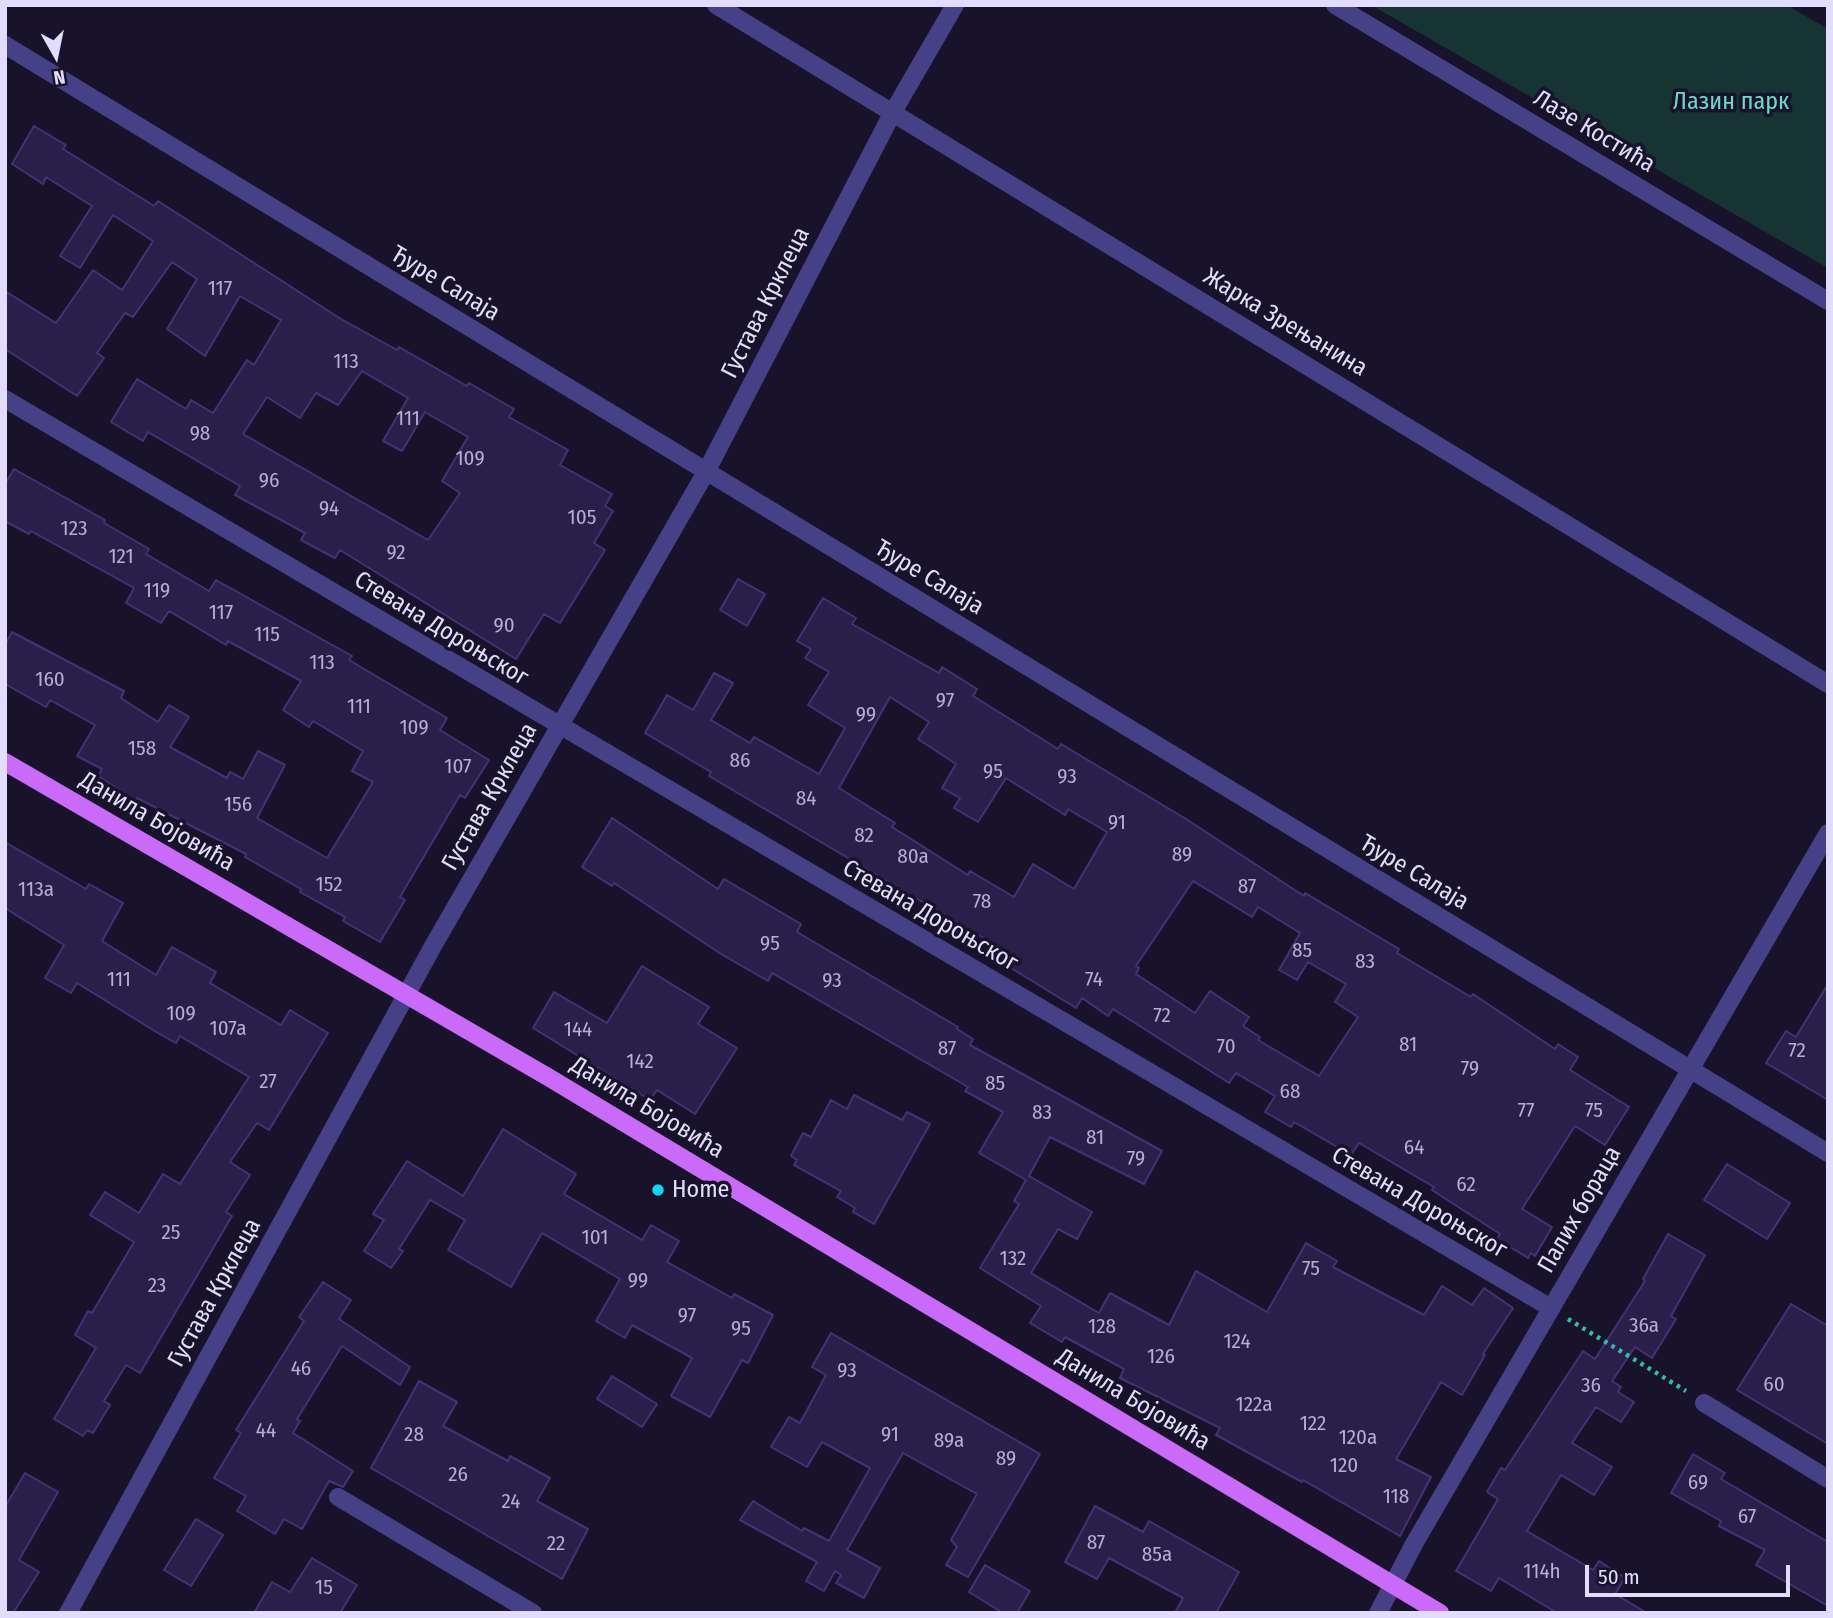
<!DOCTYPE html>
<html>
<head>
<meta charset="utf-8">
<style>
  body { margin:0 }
  #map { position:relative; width:1833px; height:1618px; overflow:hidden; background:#18122a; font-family:"Fira Sans Condensed",sans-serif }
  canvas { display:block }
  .frame { position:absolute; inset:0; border:7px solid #e2ddfd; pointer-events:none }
  .north { position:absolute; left:21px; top:21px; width:70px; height:70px; -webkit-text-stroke:5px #18122a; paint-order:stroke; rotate:171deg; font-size:19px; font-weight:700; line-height:28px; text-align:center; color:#e2ddfd }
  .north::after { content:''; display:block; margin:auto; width:24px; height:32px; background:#e2ddfd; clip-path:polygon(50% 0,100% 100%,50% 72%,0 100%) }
  .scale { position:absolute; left:1585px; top:1565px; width:205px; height:32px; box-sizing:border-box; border:4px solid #e2ddfd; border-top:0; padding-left:9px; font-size:21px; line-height:24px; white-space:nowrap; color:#e2ddfd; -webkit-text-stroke:5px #18122a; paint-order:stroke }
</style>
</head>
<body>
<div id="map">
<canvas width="1833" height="1618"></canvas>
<div class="frame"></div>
<div class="north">N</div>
<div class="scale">50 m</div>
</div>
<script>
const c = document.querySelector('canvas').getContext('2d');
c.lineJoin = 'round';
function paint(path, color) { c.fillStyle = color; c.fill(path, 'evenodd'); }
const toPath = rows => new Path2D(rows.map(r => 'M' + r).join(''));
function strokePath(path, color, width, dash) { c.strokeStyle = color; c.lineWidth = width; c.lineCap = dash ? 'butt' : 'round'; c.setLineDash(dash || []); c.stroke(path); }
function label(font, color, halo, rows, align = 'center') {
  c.font = font + ' "Fira Sans Condensed",sans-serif'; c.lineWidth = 7; c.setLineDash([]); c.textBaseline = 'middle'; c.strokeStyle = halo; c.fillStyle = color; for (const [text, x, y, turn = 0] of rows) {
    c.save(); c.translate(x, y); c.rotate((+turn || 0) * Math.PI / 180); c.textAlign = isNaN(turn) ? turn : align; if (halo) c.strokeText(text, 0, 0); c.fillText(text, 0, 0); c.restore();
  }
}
const green = toPath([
  [1371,5,1787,5,1828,29,1828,268]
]);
const building = toPath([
  [34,126,66,145,63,149,154,206,158,201,341,319,397,350,399,347,467,386,469,383,514,409,509,417,568,450,560,465,612,494,605,506,613,511,594,543,605,550,560,623,544,614,516,659,340,550,335,558,301,540,305,533,235,495,240,486,148,432,143,441,111,422,137,379,186,409,191,400,213,413,247,360,254,365,281,320,240,296,205,356,167,329,197,279,172,262,133,317,125,313,97,353,104,358,77,396,5,349,5,291,56,323,93,270,122,290,153,241,113,215,80,268,60,256,92,206,46,177,43,184,12,164,34,126],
  [362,371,408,398,383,441,402,451,425,412,468,437,442,481,460,493,428,540,243,434,267,397,300,418,316,393,338,405,362,371],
  [14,469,105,520,104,523,149,549,146,554,209,591,216,580,352,656,349,660,447,718,440,730,489,760,465,798,460,795,400,897,405,900,380,942,343,921,345,917,300,892,301,889,245,857,246,854,137,798,136,801,98,776,102,769,77,756,95,725,50,700,46,707,5,684,5,645,12,632,124,691,121,698,158,722,169,705,189,717,170,747,227,778,230,772,243,779,258,751,285,765,257,818,327,858,373,782,352,771,363,751,313,721,309,727,283,710,301,681,228,641,226,645,169,611,161,623,126,603,134,588,31,531,29,534,5,521,5,484,14,469],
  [738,579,765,594,747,626,720,610,738,579],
  [823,598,856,618,852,624,939,673,942,667,977,689,973,696,1058,749,1061,744,1186,819,1304,896,1305,893,1399,949,1397,953,1471,997,1473,994,1555,1049,1558,1044,1578,1057,1570,1070,1629,1107,1605,1145,1575,1126,1522,1209,1552,1227,1535,1256,1531,1253,1528,1258,1497,1239,1500,1234,1432,1190,1434,1187,1359,1143,1351,1155,1294,1122,1291,1127,1265,1112,1275,1096,1236,1073,1229,1083,1113,1009,1108,1016,1082,998,1076,1008,998,960,1004,950,709,776,711,772,645,733,667,695,693,710,714,673,733,683,711,720,750,743,754,737,819,774,845,728,808,705,829,672,805,658,811,649,797,641,823,598],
  [890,697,929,722,918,739,956,764,942,788,960,798,954,808,978,822,1006,778,1065,815,1068,809,1107,832,1074,889,1033,864,1014,897,970,871,968,875,892,827,895,823,839,788,890,697],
  [1193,881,1252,917,1258,907,1300,933,1279,970,1297,980,1308,962,1346,984,1335,1002,1358,1017,1319,1076,1258,1040,1260,1037,1243,1026,1249,1017,1210,991,1195,1013,1136,974,1139,968,1136,966,1193,881],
  [612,818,718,889,724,879,801,924,797,932,958,1027,957,1029,973,1039,970,1045,1162,1151,1144,1184,1050,1137,1029,1176,1092,1212,1077,1239,1058,1229,1031,1273,1099,1313,1110,1293,1169,1325,1196,1271,1267,1312,1306,1243,1337,1261,1333,1267,1424,1315,1442,1286,1472,1305,1484,1288,1513,1308,1483,1354,1485,1355,1462,1395,1441,1382,1396,1459,1431,1477,1400,1536,1303,1480,1302,1482,1216,1435,1220,1428,1120,1378,1124,1369,1065,1337,1062,1342,1030,1323,1041,1306,980,1268,1019,1204,1014,1201,1026,1180,979,1153,1003,1112,965,1091,968,1087,772,973,768,981,721,954,614,883,612,886,582,867,612,818],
  [5,842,86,889,89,884,123,903,102,941,156,975,172,947,216,972,210,983,281,1025,290,1010,328,1033,269,1130,257,1123,230,1162,250,1175,226,1212,232,1216,140,1373,126,1365,104,1401,110,1405,93,1433,87,1430,83,1436,54,1419,96,1348,75,1335,88,1311,92,1313,134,1242,90,1215,105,1192,139,1213,163,1174,180,1184,249,1077,180,1036,176,1043,158,1033,77,983,71,993,45,978,64,945,5,908,5,842],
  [642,966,709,1007,698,1024,737,1048,695,1114,657,1090,650,1100,533,1028,554,992,607,1023,642,966],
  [1828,984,1828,1100,1766,1063,1786,1031,1796,1037,1828,984],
  [854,1095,902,1120,907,1112,930,1124,874,1224,853,1212,855,1208,837,1197,841,1191,794,1165,797,1160,791,1156,803,1133,811,1137,831,1100,847,1109,854,1095],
  [503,1129,576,1174,564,1194,642,1240,651,1225,679,1241,667,1262,732,1298,734,1294,773,1315,748,1363,742,1360,710,1417,671,1396,692,1358,632,1325,625,1338,596,1321,620,1279,542,1233,511,1287,448,1250,465,1220,430,1200,399,1249,403,1251,391,1268,364,1251,384,1220,373,1214,407,1161,463,1196,503,1129],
  [1727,1164,1790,1203,1767,1239,1704,1200,1727,1164],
  [1668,1234,1705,1255,1671,1316,1676,1319,1652,1358,1635,1347,1612,1381,1621,1387,1618,1392,1634,1402,1621,1422,1596,1407,1572,1443,1612,1467,1594,1495,1561,1475,1527,1531,1593,1570,1599,1561,1625,1578,1615,1594,1647,1613,1557,1613,1499,1578,1491,1591,1456,1571,1498,1499,1487,1492,1501,1468,1505,1470,1583,1351,1595,1359,1645,1281,1643,1279,1668,1234],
  [323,1282,351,1300,339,1319,410,1367,400,1385,342,1346,297,1419,300,1421,293,1433,353,1471,343,1487,329,1481,302,1529,284,1519,275,1534,237,1511,246,1496,214,1478,241,1433,236,1430,304,1321,299,1317,323,1282],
  [1791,1304,1828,1326,1828,1444,1737,1390,1791,1304],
  [831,1333,1040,1454,968,1577,946,1565,957,1547,951,1540,977,1494,903,1453,847,1550,880,1568,864,1598,836,1583,841,1575,835,1571,824,1591,806,1581,817,1562,740,1520,753,1501,802,1531,804,1528,829,1541,870,1468,822,1442,807,1467,771,1447,789,1417,800,1423,826,1375,812,1367,831,1333],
  [612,1376,657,1404,642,1427,597,1399,612,1376],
  [419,1381,457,1402,443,1426,508,1461,510,1456,550,1478,537,1501,588,1529,562,1579,371,1468,419,1381],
  [1693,1454,1725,1473,1721,1479,1828,1542,1828,1606,1756,1565,1765,1550,1719,1526,1721,1521,1671,1493,1693,1454],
  [25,1473,58,1492,19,1560,39,1572,13,1613,5,1613,5,1507,25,1473],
  [1095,1506,1143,1532,1149,1521,1239,1572,1216,1613,1175,1613,1183,1598,1109,1558,1097,1579,1065,1562,1095,1506],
  [196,1519,223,1535,191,1586,164,1570,196,1519],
  [312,1558,357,1585,340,1613,254,1613,272,1582,290,1592,312,1558],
  [985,1565,1030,1591,1017,1613,1003,1613,969,1592,985,1565]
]);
const path = toPath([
  [1568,1319,1686,1391]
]);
const minor = toPath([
  [716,5,1828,684],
  [1335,5,1828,301],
  [5,45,1828,1153],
  [5,399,1551,1308],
  [1704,1403,1828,1479],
  [338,1497,533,1613],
  [68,1613,433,946,706,472,893,112,955,5],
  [1378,1613,1414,1544,1828,833]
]);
const primary = toPath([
  [5,762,548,1077,1440,1613]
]);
const markers = [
  [658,1190,7,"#13d4f3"]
];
const numberNames = [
  ["117",220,289],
  ["113",346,362],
  ["111",408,419],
  ["98",200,434],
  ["109",470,459],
  ["96",269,481],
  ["94",329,509],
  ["105",582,518],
  ["123",74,529],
  ["92",396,553],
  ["121",121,557],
  ["119",157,591],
  ["117",221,613],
  ["90",504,626],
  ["115",267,635],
  ["113",322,663],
  ["160",50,680],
  ["97",945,701],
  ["111",359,707],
  ["99",866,715],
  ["109",414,728],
  ["158",142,749],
  ["86",740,761],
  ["107",458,767],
  ["95",993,772],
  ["93",1067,777],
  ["84",806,799],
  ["156",238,805],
  ["91",1117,823],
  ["82",864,836],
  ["89",1182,855],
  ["80a",913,857],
  ["152",329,885],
  ["87",1247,887],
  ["113a",36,890],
  ["78",982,902],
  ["95",770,944],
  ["85",1302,951],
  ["83",1365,962],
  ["111",119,980],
  ["74",1094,980],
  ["93",832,981],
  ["109",181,1014],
  ["72",1162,1016],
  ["107a",228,1029],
  ["144",578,1030],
  ["81",1408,1045],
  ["70",1226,1047],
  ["87",947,1049],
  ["72",1797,1051],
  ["142",640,1062],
  ["79",1470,1069],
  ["27",268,1082],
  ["85",995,1084],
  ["68",1290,1092],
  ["77",1526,1111],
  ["75",1594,1111],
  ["83",1042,1113],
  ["81",1095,1138],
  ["64",1414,1148],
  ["79",1136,1159],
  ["62",1466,1185],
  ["25",171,1233],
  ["101",595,1238],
  ["132",1013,1259],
  ["75",1311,1269],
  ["99",638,1281],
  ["23",157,1286],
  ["97",687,1316],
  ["36a",1644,1326],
  ["128",1102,1327],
  ["95",741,1329],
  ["124",1237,1342],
  ["126",1161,1357],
  ["46",301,1369],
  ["93",847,1371],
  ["60",1774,1385],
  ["36",1591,1386],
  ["122a",1254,1405],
  ["122",1313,1424],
  ["44",266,1431],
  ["28",414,1435],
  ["91",890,1435],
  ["120a",1358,1438],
  ["89a",949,1441],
  ["89",1006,1459],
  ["120",1344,1466],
  ["26",458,1475],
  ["69",1698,1483],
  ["118",1396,1497],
  ["24",511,1502],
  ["67",1747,1517],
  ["87",1096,1543],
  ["22",556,1544],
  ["85a",1157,1555],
  ["114h",1542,1572],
  ["15",324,1588]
];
const parkNames = [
  ["Лазин парк",1731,102]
];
const streetNames = [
  ["Лазе Костића",1594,132,31],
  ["Ђуре Салаја",445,284,31],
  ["Густава Крклеца",766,303,-63],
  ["Жарка Зрењанина",1285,323,31],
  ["Ђуре Салаја",929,578,31],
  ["Стевана Дороњског",441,629,31],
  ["Густава Крклеца",490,797,-60],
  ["Данила Бојовића",157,822,30],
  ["Ђуре Салаја",1414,873,31],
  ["Стевана Дороњског",930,916,30],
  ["Данила Бојовића",647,1108,31],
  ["Стевана Дороњског",1419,1203,30],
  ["Палих бораца",1580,1210,-60],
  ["Густава Крклеца",215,1293,-61],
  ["Данила Бојовића",1133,1400,31]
];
const poiNames = [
  ["Home",672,1190]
];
paint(green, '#163434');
paint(building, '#2a1f4a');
strokePath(building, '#433375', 2);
strokePath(path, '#37b8b5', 4.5, [3.5, 5]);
strokePath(minor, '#464087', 18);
strokePath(primary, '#c96af8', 18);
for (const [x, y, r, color] of markers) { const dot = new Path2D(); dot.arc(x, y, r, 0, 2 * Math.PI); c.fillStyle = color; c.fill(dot); strokePath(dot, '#18122a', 2.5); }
label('21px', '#b4aed0', null, numberNames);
label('24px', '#6bdbc4', '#18122a', parkNames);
label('24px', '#e2ddfd', '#18122a', streetNames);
label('24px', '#e2ddfd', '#18122a', poiNames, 'left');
</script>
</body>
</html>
